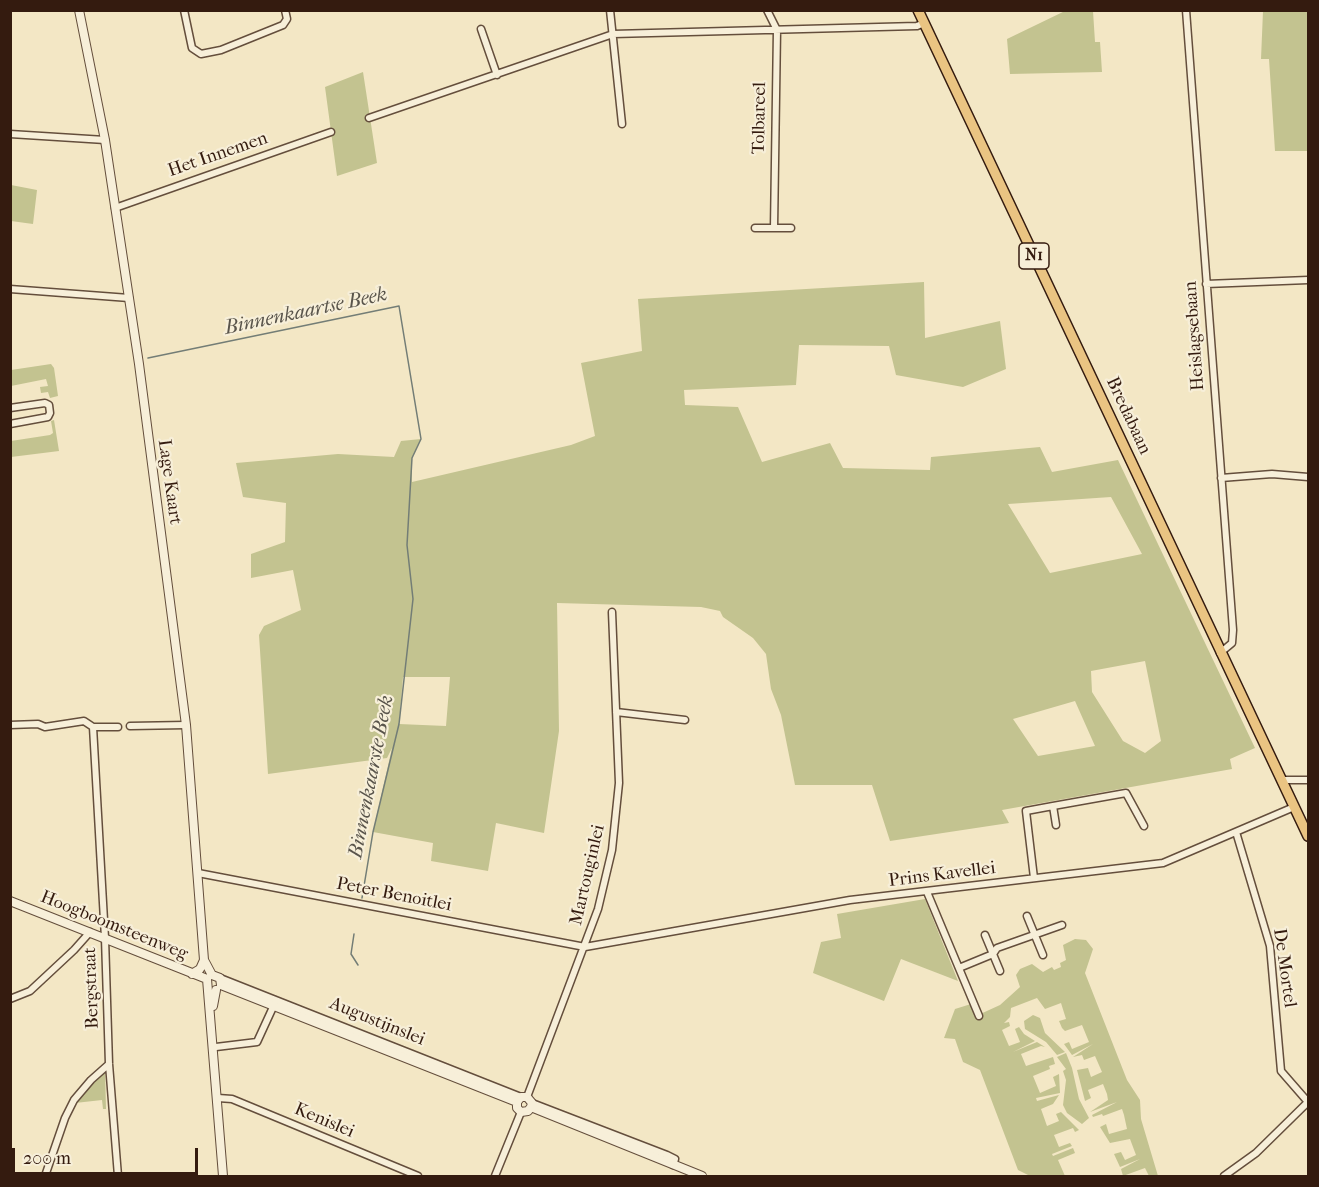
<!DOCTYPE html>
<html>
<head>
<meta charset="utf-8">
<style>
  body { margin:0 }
  #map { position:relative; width:1319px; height:1187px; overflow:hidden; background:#f3e7c5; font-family:"IM FELL French Canon",serif }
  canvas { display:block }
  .frame { position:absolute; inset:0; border:12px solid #341b0f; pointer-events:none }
  .scale { position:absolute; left:12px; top:1148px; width:186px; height:27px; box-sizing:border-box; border:3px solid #341b0f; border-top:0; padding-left:8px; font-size:18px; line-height:21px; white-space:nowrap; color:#341b0f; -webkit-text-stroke:4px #f7efd9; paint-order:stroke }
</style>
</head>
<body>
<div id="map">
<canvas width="1319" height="1187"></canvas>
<div class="frame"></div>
<div class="scale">200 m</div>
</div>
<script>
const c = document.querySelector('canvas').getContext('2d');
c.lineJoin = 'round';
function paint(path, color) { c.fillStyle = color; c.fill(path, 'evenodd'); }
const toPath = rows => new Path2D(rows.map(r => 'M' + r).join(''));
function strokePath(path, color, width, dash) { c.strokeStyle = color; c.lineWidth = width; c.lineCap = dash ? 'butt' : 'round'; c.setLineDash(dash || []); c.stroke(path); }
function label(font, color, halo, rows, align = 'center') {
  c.font = font + ' "IM FELL French Canon",serif'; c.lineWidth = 4.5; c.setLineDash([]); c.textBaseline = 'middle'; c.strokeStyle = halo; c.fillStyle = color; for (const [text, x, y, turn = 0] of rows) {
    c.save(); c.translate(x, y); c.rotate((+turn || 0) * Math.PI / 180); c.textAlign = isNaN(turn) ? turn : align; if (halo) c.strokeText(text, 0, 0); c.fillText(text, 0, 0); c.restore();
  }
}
const green = toPath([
  [1067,10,1093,11,1095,42,1100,42,1102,72,1010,74,1007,39],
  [1263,11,1308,11,1308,151,1275,151,1269,59,1261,59],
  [363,72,377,163,337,176,325,87],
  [11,185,37,190,33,224,11,221],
  [924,282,925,338,1000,321,1006,369,963,387,896,375,889,346,799,345,796,385,684,390,685,405,738,407,762,462,830,443,843,468,930,470,931,457,1040,447,1052,472,1118,460,1255,748,1230,759,1232,769,1002,810,1009,823,890,841,872,785,795,785,781,715,771,689,766,654,753,638,723,617,720,611,701,607,557,603,559,731,544,833,496,823,488,871,431,861,433,843,373,832,392,748,387,758,268,774,259,635,264,626,301,610,293,570,251,578,251,554,285,542,286,503,243,497,236,463,338,454,394,457,401,441,421,439,412,458,412,482,571,445,595,436,581,363,642,351,638,299],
  [1111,497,1142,554,1050,573,1008,504],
  [1145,661,1161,741,1145,753,1123,741,1092,692,1091,671],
  [403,677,450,677,446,726,399,724],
  [1075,701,1095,746,1038,756,1013,719],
  [51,364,54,368,58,396,50,398,48,392,41,393,40,387,48,386,46,379,11,386,11,370],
  [54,420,59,451,11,457,11,441,50,435,53,433,51,421],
  [925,899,958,981,901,959,884,1001,813,973,821,942,841,938,837,914],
  [1075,939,1086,940,1093,949,1085,973,1127,1080,1140,1100,1141,1119,1158,1176,1149,1176,1145,1168,1123,1176,1121,1169,1140,1159,1120,1167,1114,1154,1121,1152,1125,1160,1136,1155,1130,1139,1110,1143,1100,1127,1106,1124,1109,1134,1127,1129,1124,1115,1122,1109,1103,1116,1102,1114,1093,1117,1092,1115,1117,1102,1090,1112,1108,1100,1107,1094,1103,1084,1088,1090,1091,1098,1085,1101,1077,1070,1088,1068,1091,1077,1102,1072,1095,1056,1084,1060,1082,1055,1073,1057,1093,1044,1072,1055,1064,1044,1069,1042,1072,1049,1089,1042,1082,1025,1065,1031,1062,1028,1059,1021,1066,1019,1061,1003,1045,1009,1037,998,1011,1008,1010,1017,1004,1023,1009,1022,1010,1026,1002,1030,1009,1046,1020,1042,1015,1029,1019,1027,1024,1034,1035,1041,1013,1052,1037,1042,1045,1047,1041,1046,1021,1054,1026,1066,1053,1057,1055,1064,1049,1066,1050,1069,1033,1076,1040,1093,1056,1086,1053,1077,1059,1074,1060,1093,1036,1098,1037,1101,1059,1095,1053,1104,1041,1109,1047,1126,1059,1121,1056,1114,1061,1112,1079,1130,1075,1132,1073,1128,1054,1135,1059,1147,1070,1143,1072,1146,1052,1154,1053,1156,1073,1148,1075,1153,1058,1160,1065,1176,1030,1176,1018,1170,980,1070,963,1062,955,1039,944,1038,955,1009,971,1004,976,1016,1000,1005,1020,987,1016,975,1020,969,1032,964,1043,972,1052,967,1054,970,1061,967,1060,963,1066,960,1063,945],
  [1033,1015,1040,1018,1045,1033,1065,1052,1057,1055,1046,1042,1025,1029,1024,1021],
  [1066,1053,1072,1068,1079,1099,1089,1118,1082,1124,1067,1113,1063,1105,1066,1080,1063,1071,1066,1069,1057,1057],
  [105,1070,106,1109,103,1109,102,1100,75,1103]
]);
const stream = toPath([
  [148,358,399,306,421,439,412,458,407,545,413,599,399,724,373,832,362,898],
  [354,934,351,954,358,965]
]);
const minor = toPath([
  [184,10,192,48,201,54,221,50,283,25,287,19,285,10],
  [610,10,622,124],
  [1186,10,1233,630,1232,643,1220,653],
  [481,29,497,75],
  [369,118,613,34,917,26,924,23],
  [10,134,105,140],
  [115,208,331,132],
  [755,228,774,228,777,30,767,10],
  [774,228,791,228],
  [1206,284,1308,280],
  [10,289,129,298],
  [10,408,45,403,49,405,50,413,48,417,10,424],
  [1221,478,1272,474,1308,477],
  [616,712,685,720],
  [10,725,38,724,45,727,84,721,93,727,118,727],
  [130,726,186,725],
  [93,727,105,938,109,1064,118,1176],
  [1281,780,1308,780],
  [1053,806,1126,793,1144,826],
  [1236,832,1270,946,1281,1071,1308,1102],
  [198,873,585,947,850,900,1163,863,1294,807],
  [1034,878,1026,811,1053,806,1056,825],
  [927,892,979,1016],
  [1027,916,1043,955],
  [985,935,1000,971],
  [959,968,993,954,997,948,1062,925],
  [220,978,521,1097],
  [10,999,30,991,74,950,90,932],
  [216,1047,257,1042,274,1005],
  [527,1097,598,909,612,850,619,783,612,612],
  [218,1098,232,1099,418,1176],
  [532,1103,667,1155,675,1159,673,1165],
  [45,1176,65,1118,74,1100,91,1080,109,1064],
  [495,1176,521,1112],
  [1224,1176,1256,1153,1308,1102]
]);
const tertiary = toPath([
  [79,10,105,140,139,364,186,725,204,960,200,969,192,974],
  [10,901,207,979],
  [204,960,212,975,220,978,221,985],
  [207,979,223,1176],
  [221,985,517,1102],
  [213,1006,216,990],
  [517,1102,517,1108,521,1112,528,1111,531,1107],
  [517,1102,521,1097,527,1097,532,1103,531,1107],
  [531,1107,702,1176]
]);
const primary = toPath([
  [918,10,1308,836]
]);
const shields = [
  [1034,256,30]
];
const shieldNames = [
  ["N1",1034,256]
];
const streetNames = [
  ["Tolbareel",760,118,-89],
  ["Het Innemen",218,155,-19],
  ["Heislagsebaan",1195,336,-94],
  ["Bredabaan",1128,416,65],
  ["Lage Kaart",169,482,82],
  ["Martouginlei",588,875,-77],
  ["Prins Kavellei",942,875,-7],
  ["Peter Benoitlei",394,895,11],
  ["Hoogboomsteenweg",114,926,22],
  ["De Mortel",1284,968,82],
  ["Bergstraat",92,988,-92],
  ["Augustijnslei",377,1022,22],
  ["Kenislei",324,1121,23]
];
const waterNames = [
  ["Binnenkaartse Beek",306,312,-12],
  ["Binnenkaarste Beek",372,777,-79]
];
paint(green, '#c3c390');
strokePath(stream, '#737d76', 1.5);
strokePath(minor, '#644e3c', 9);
strokePath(tertiary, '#644e3c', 10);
strokePath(primary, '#341b0f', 12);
strokePath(minor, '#f7efd9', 6);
strokePath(tertiary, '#f7efd9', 8);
strokePath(primary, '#eac482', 9);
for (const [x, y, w] of shields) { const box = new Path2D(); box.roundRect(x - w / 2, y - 13, w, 26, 4.5); c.fillStyle = '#f7efd9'; c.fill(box); strokePath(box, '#341b0f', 1.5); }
label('bold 16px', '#341b0f', null, shieldNames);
label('18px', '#341b0f', '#f7efd9', streetNames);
label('italic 20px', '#59544b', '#f7efd9', waterNames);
</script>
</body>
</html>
